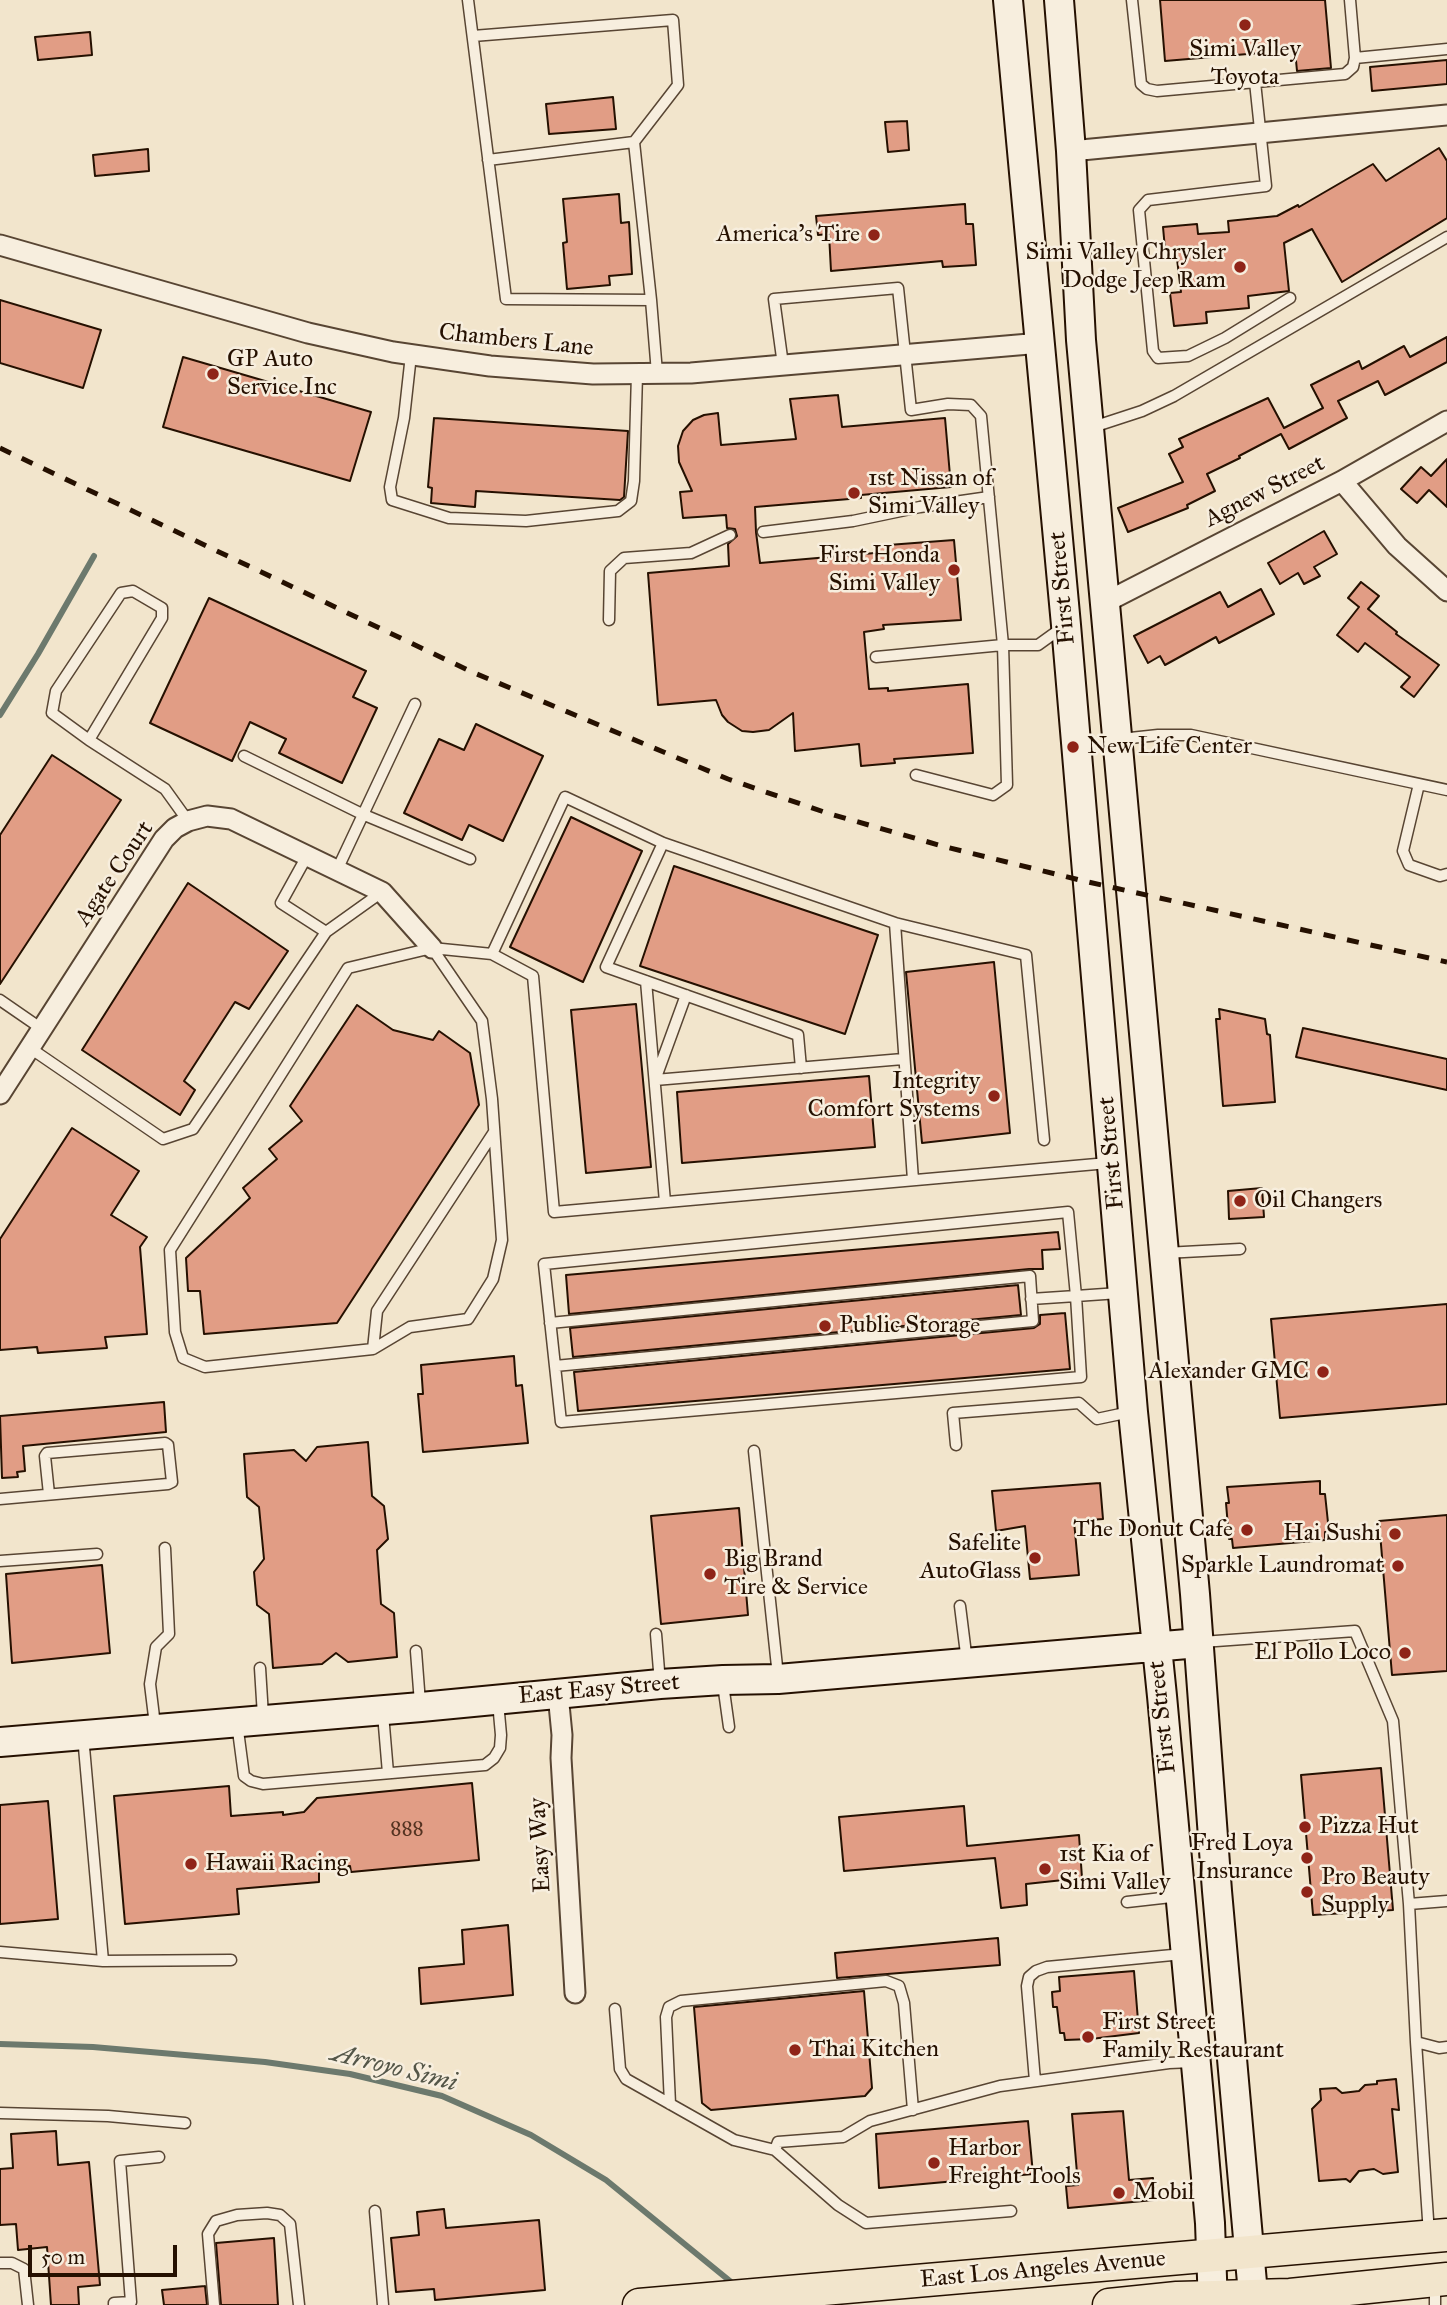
<!DOCTYPE html>
<html>
<head>
<meta charset="utf-8">
<style>
  body { margin:0 }
  #map { position:relative; width:1447px; height:2305px; overflow:hidden; background:#f2e5cc; font-family:"IM FELL Great Primer",serif }
  canvas { display:block }
  .scale { position:absolute; left:28px; top:2245px; width:149px; height:32px; box-sizing:border-box; border:4px solid #251000; border-top:0; padding-left:9px; font-size:21px; line-height:24px; white-space:nowrap; color:#251000; -webkit-text-stroke:5px #f7eede; paint-order:stroke }
</style>
</head>
<body>
<div id="map">
<canvas width="1447" height="2305"></canvas>
<div class="scale">50 m</div>
</div>
<script>
const c = document.querySelector('canvas').getContext('2d');
c.lineJoin = 'round';
const toPath = rows => new Path2D(rows.map(r => 'M' + r).join(''));
function strokePath(path, color, width, dash) { c.strokeStyle = color; c.lineWidth = width; c.lineCap = dash ? 'butt' : 'round'; c.setLineDash(dash || []); c.stroke(path); }
function paint(path, color) { c.fillStyle = color; c.fill(path, 'evenodd'); }
function label(font, color, halo, rows, align = 'center') {
  c.font = font + ' "IM FELL Great Primer",serif'; c.lineWidth = 5; c.setLineDash([]); c.textBaseline = 'middle'; c.strokeStyle = halo; c.fillStyle = color; for (const [text, x, y, turn = 0] of rows) {
    c.save(); c.translate(x, y); c.rotate((+turn || 0) * Math.PI / 180); c.textAlign = isNaN(turn) ? turn : align; if (halo) c.strokeText(text, 0, 0); c.fillText(text, 0, 0); c.restore();
  }
}
const stream = toPath([
  [0,715,38,654,94,556],
  [0,2044,93,2047,265,2062,350,2074,442,2096,531,2135,606,2180,736,2286]
]);
const building = toPath([
  [1160,0,1325,0,1331,68,1297,71,1295,50,1165,61,1160,0],
  [90,32,92,55,38,60,35,37,90,32],
  [1447,60,1447,84,1372,91,1370,67,1447,60],
  [613,97,616,129,549,134,546,104,613,97],
  [907,121,909,150,888,152,885,122,907,121],
  [1439,148,1447,161,1447,218,1342,282,1312,229,1284,243,1289,291,1248,296,1249,308,1206,312,1207,323,1174,326,1170,293,1181,292,1177,259,1166,260,1163,227,1197,224,1198,234,1229,232,1228,221,1277,216,1298,205,1299,207,1373,164,1386,181,1439,148],
  [148,149,149,171,95,176,93,155,148,149],
  [619,194,621,223,629,222,632,274,609,276,610,285,567,289,563,243,567,242,563,199,619,194],
  [965,204,966,224,973,224,976,265,943,267,942,261,831,271,829,234,818,235,816,216,965,204],
  [0,300,101,330,83,388,0,363,0,300],
  [1447,337,1447,362,1385,395,1378,381,1338,401,1347,418,1289,449,1281,434,1239,456,1240,458,1207,474,1215,491,1187,505,1188,508,1128,532,1118,508,1183,482,1169,454,1183,447,1179,439,1268,398,1284,428,1323,408,1311,385,1359,361,1362,369,1404,346,1410,357,1447,337],
  [183,357,371,412,350,481,163,427,183,357],
  [838,395,842,427,945,418,951,487,861,495,861,498,755,507,756,532,760,563,875,553,875,546,954,540,961,620,883,625,884,629,864,632,869,689,888,688,888,691,968,684,973,753,894,759,895,763,861,766,859,744,795,751,793,713,769,730,753,732,742,731,728,722,722,715,716,700,658,705,648,573,729,566,728,544,737,536,735,529,727,528,726,515,683,518,680,492,692,491,679,462,678,446,683,431,693,420,704,415,718,413,721,445,796,439,790,399,838,395],
  [434,418,628,431,624,497,620,500,476,491,475,507,431,503,432,488,428,487,434,418],
  [1447,459,1447,507,1429,490,1417,503,1401,489,1421,467,1431,476,1447,459],
  [1324,531,1337,554,1314,567,1320,576,1304,584,1298,573,1280,584,1268,563,1324,531],
  [1361,582,1379,596,1368,609,1397,632,1396,634,1439,665,1414,697,1401,687,1410,677,1365,643,1358,652,1337,635,1359,607,1348,598,1361,582],
  [1261,589,1274,614,1219,643,1216,637,1165,665,1160,656,1148,663,1134,636,1220,592,1228,607,1261,589],
  [209,598,366,671,353,697,377,708,342,783,279,753,286,739,250,722,232,761,150,723,209,598],
  [476,724,543,756,503,841,469,825,462,840,404,813,439,739,464,750,476,724],
  [52,755,121,800,0,984,0,835,52,755],
  [571,817,642,851,583,982,510,947,571,817],
  [674,866,878,935,845,1034,640,966,674,866],
  [188,883,288,951,249,1009,235,1002,184,1081,195,1090,180,1115,82,1050,188,883],
  [994,962,1010,1133,922,1143,906,972,994,962],
  [636,1004,651,1167,586,1173,571,1010,636,1004],
  [357,1005,393,1030,433,1040,439,1031,470,1053,479,1105,337,1323,204,1334,200,1291,188,1291,186,1258,250,1198,243,1188,277,1159,269,1149,302,1121,290,1106,357,1005],
  [1219,1009,1265,1019,1267,1034,1270,1035,1275,1102,1223,1106,1216,1019,1220,1019,1219,1009],
  [1303,1028,1447,1059,1447,1090,1296,1057,1303,1028],
  [869,1076,875,1147,682,1163,677,1092,869,1076],
  [72,1128,139,1171,111,1215,147,1237,140,1247,147,1334,105,1337,107,1348,38,1353,37,1347,0,1350,0,1239,72,1128],
  [1262,1188,1264,1217,1229,1219,1228,1191,1262,1188],
  [1058,1232,1060,1249,1042,1250,1043,1269,1029,1269,569,1314,566,1275,1058,1232],
  [1018,1285,1021,1315,573,1357,570,1328,1018,1285],
  [1447,1304,1447,1404,1280,1418,1271,1319,1447,1304],
  [1065,1313,1070,1369,578,1411,574,1372,1034,1328,1040,1324,1040,1315,1065,1313],
  [514,1356,516,1386,522,1385,528,1443,423,1452,418,1394,423,1394,421,1365,514,1356],
  [164,1402,166,1432,23,1446,25,1471,17,1472,18,1477,2,1478,0,1416,164,1402],
  [368,1442,372,1496,384,1506,388,1539,377,1550,381,1604,394,1613,397,1657,348,1662,336,1653,322,1664,273,1668,269,1614,257,1605,254,1572,264,1559,259,1507,247,1497,244,1454,294,1450,306,1461,317,1447,368,1442],
  [1320,1481,1320,1494,1325,1494,1329,1532,1325,1532,1325,1540,1233,1548,1232,1539,1229,1539,1226,1503,1229,1503,1227,1487,1320,1481],
  [1100,1483,1103,1519,1074,1521,1079,1575,1030,1579,1025,1526,996,1531,992,1491,1100,1483],
  [739,1508,748,1615,661,1624,651,1516,739,1508],
  [1447,1515,1447,1671,1392,1675,1379,1521,1447,1515],
  [102,1565,110,1653,12,1663,6,1574,102,1565],
  [1381,1768,1393,1910,1313,1915,1301,1775,1381,1768],
  [472,1783,479,1860,351,1872,350,1866,319,1868,319,1882,237,1889,239,1914,125,1924,114,1796,229,1786,231,1816,283,1812,283,1815,304,1812,317,1798,472,1783],
  [48,1801,58,1919,0,1924,0,1805,48,1801],
  [964,1806,967,1846,1079,1835,1082,1878,1026,1884,1027,1905,1001,1908,995,1858,844,1871,839,1817,964,1806],
  [508,1925,513,1995,421,2004,419,1968,464,1964,462,1930,508,1925],
  [998,1938,1000,1965,837,1978,835,1953,998,1938],
  [1134,1971,1139,2033,1091,2039,1065,2040,1064,2033,1060,2033,1057,2007,1053,2007,1052,1992,1060,1991,1059,1977,1134,1971],
  [864,1991,872,2088,865,2096,711,2110,702,2103,694,2007,864,1991],
  [1396,2079,1399,2110,1392,2109,1398,2172,1383,2174,1374,2169,1359,2171,1350,2182,1346,2179,1319,2181,1312,2109,1321,2100,1320,2089,1336,2088,1342,2093,1359,2091,1365,2085,1377,2084,1377,2081,1396,2079],
  [1123,2111,1129,2180,1153,2178,1154,2200,1068,2208,1066,2186,1078,2185,1072,2114,1123,2111],
  [1028,2121,1033,2174,879,2188,876,2134,1028,2121],
  [56,2131,58,2165,89,2162,100,2285,78,2287,79,2305,51,2305,47,2247,18,2250,16,2224,0,2225,0,2169,13,2168,11,2134,56,2131],
  [444,2209,446,2228,539,2220,545,2290,435,2300,434,2289,396,2292,391,2238,419,2235,417,2212,444,2209],
  [274,2238,278,2305,221,2305,216,2243,274,2238],
  [205,2286,207,2305,164,2305,162,2290,205,2286]
]);
const lane = toPath([
  [468,0,506,299,651,300,657,373],
  [1132,0,1141,84,1147,89,1157,91,1345,74,1353,67,1355,58,1350,0],
  [473,36,673,20,678,85,634,142],
  [1355,58,1447,49],
  [1255,82,1266,186,1148,200,1139,210,1153,351,1158,358,1188,356,1225,338,1290,298],
  [488,160,634,142,651,300],
  [411,355,404,418,390,487,392,500,449,518,526,521,618,511,631,501,634,481,637,374],
  [783,365,774,299,898,288,911,410,948,404,971,405,981,416,1003,645,1007,785,993,795,916,775],
  [1090,428,1142,411,1174,396,1447,237],
  [763,532,853,521,920,507,989,497],
  [609,620,610,571,624,558,691,553,730,535],
  [876,657,1003,645,1038,645,1063,627],
  [1121,739,1158,735,1191,735,1447,790],
  [89,740,52,713,56,691,121,593,133,591,162,608,162,618,89,740,165,789,188,821],
  [244,756,362,814,470,859],
  [1419,784,1403,851,1409,865,1440,876,1447,874],
  [663,843,606,967,798,1035,801,1068],
  [337,870,415,704],
  [895,923,1026,955,1044,1140],
  [326,932,382,892],
  [432,948,482,1021,492,1099,502,1240,493,1279,468,1319,410,1327,373,1349,205,1367,183,1358,175,1332,170,1250,348,968,432,948,492,954],
  [646,981,665,1202],
  [686,995,655,1080,903,1059],
  [0,1000,42,1029],
  [30,1048,163,1139,193,1129,326,932,281,903,307,856],
  [913,1180,895,923,663,843,565,797,492,954,533,976,554,1212,1108,1163],
  [1165,1253,1240,1249],
  [1031,1299,1076,1296,1081,1377,561,1422,544,1264,1068,1212,1076,1296,1119,1293],
  [550,1323,1030,1276,1033,1321,555,1366],
  [373,1349,377,1311,494,1132],
  [956,1445,953,1413,1079,1403,1097,1419,1130,1412],
  [754,1451,778,1676],
  [0,1499,168,1484,172,1482,168,1445,165,1443,47,1453,45,1456,49,1494],
  [0,1561,97,1554],
  [960,1606,967,1662],
  [656,1634,660,1683],
  [1202,1642,1355,1631,1393,1721,1409,1904,1416,2042],
  [416,1651,420,1703],
  [260,1668,263,1716],
  [723,1684,729,1727],
  [383,1714,388,1773],
  [237,1723,244,1776,251,1781,263,1784,485,1765,494,1758,500,1748,501,1735,498,1702],
  [155,1725,150,1684,156,1647,169,1634,165,1548],
  [83,1736,103,1961,231,1960],
  [1127,1902,1180,1896],
  [1409,1904,1447,1901],
  [0,1952,103,1961],
  [615,2009,620,2069,626,2079,734,2140,775,2150],
  [1035,2081,1027,1986,1029,1977,1036,1971,1047,1967,1183,1954],
  [670,2104,666,2017,669,2007,681,2001,886,1981,899,1986,904,2003,913,2110],
  [0,2113,108,2116,185,2123],
  [375,2211,383,2305],
  [1011,2211,866,2223,838,2205,775,2150,778,2142,843,2137,870,2121,1000,2086,1169,2063,1192,2062],
  [1429,2234,1416,2042,1439,2048,1447,2047],
  [0,2263,12,2263,24,2269,28,2305],
  [114,2305,114,2303,131,2302,120,2161,159,2157],
  [214,2305,208,2234,216,2221,237,2215,267,2213,280,2215,290,2224,299,2305],
  [1435,2305,1435,2285]
]);
const street = toPath([
  [1071,151,1447,115],
  [0,245,308,333,393,352,490,366,593,374,691,373,1041,343],
  [1342,481,1397,546,1447,591],
  [1104,603,1342,481,1447,421],
  [0,1094,164,839,175,828,188,821,207,816,231,819,382,892,432,948],
  [558,1694,562,1735,561,1758,575,1993]
]);
const secondary = toPath([
  [1008,0,1066,625,1133,1412,1162,1696,1199,2097,1210,2223,1213,2305],
  [1059,0,1071,151,1081,340,1195,1594,1217,1891,1254,2305],
  [0,1742,421,1707,660,1684,723,1680,778,1679,1199,1643]
]);
const primary = toPath([
  [639,2305,1447,2235],
  [1109,2305,1177,2298,1290,2295,1447,2279]
]);
const rail = toPath([
  [0,448,472,672,728,779,827,813,942,846,1088,882,1447,962]
]);
const markers = [
  [1245,25,7,"#8f2418"],
  [874,235,7,"#8f2418"],
  [1240,267,7,"#8f2418"],
  [213,374,7,"#8f2418"],
  [854,493,7,"#8f2418"],
  [954,570,7,"#8f2418"],
  [1073,747,7,"#8f2418"],
  [994,1096,7,"#8f2418"],
  [1240,1201,7,"#8f2418"],
  [825,1326,7,"#8f2418"],
  [1323,1372,7,"#8f2418"],
  [1247,1530,7,"#8f2418"],
  [1395,1534,7,"#8f2418"],
  [1035,1558,7,"#8f2418"],
  [1398,1566,7,"#8f2418"],
  [710,1574,7,"#8f2418"],
  [1405,1653,7,"#8f2418"],
  [1305,1827,7,"#8f2418"],
  [1307,1858,7,"#8f2418"],
  [191,1864,7,"#8f2418"],
  [1045,1869,7,"#8f2418"],
  [1307,1892,7,"#8f2418"],
  [1088,2037,7,"#8f2418"],
  [795,2050,7,"#8f2418"],
  [934,2163,7,"#8f2418"],
  [1119,2193,7,"#8f2418"]
];
const numberNames = [
  ["888",407,1830]
];
const poiNames = [
  ["Simi Valley",1245,50,"center"],
  ["Toyota",1245,78,"center"],
  ["America's Tire",860,235,"right"],
  ["Simi Valley Chrysler",1226,253,"right"],
  ["Dodge Jeep Ram",1226,281,"right"],
  ["GP Auto",227,360],
  ["Service Inc",227,388],
  ["1st Nissan of",868,479],
  ["Simi Valley",868,507],
  ["First Honda",940,556,"right"],
  ["Simi Valley",940,584,"right"],
  ["New Life Center",1087,747],
  ["Integrity",980,1082,"right"],
  ["Comfort Systems",980,1110,"right"],
  ["Oil Changers",1254,1201],
  ["Public Storage",839,1326],
  ["Alexander GMC",1309,1372,"right"],
  ["The Donut Cafe",1233,1530,"right"],
  ["Hai Sushi",1381,1534,"right"],
  ["Safelite",1021,1544,"right"],
  ["AutoGlass",1021,1572,"right"],
  ["Big Brand",724,1560],
  ["Tire & Service",724,1588],
  ["Sparkle Laundromat",1384,1566,"right"],
  ["El Pollo Loco",1391,1653,"right"],
  ["Pizza Hut",1319,1827],
  ["Fred Loya",1293,1844,"right"],
  ["Insurance",1293,1872,"right"],
  ["1st Kia of",1059,1855],
  ["Simi Valley",1059,1883],
  ["Hawaii Racing",205,1864],
  ["Pro Beauty",1321,1878],
  ["Supply",1321,1906],
  ["First Street",1102,2023],
  ["Family Restaurant",1102,2051],
  ["Thai Kitchen",809,2050],
  ["Harbor",948,2149],
  ["Freight Tools",948,2177],
  ["Mobil",1133,2193]
];
const streetNames = [
  ["Chambers Lane",516,341,6],
  ["Agnew Street",1265,492,-27],
  ["First Street",1063,588,-95],
  ["Agate Court",115,874,-56],
  ["First Street",1112,1153,-95],
  ["East Easy Street",599,1690,-5],
  ["First Street",1163,1717,-96],
  ["Easy Way",541,1845,-93],
  ["East Los Angeles Avenue",1043,2270,-5]
];
const waterNames = [
  ["Arroyo Simi",394,2069,14]
];
strokePath(stream, '#6c796d', 6);
paint(building, '#e19d85');
strokePath(building, '#251000', 2);
strokePath(lane, '#584533', 13);
strokePath(street, '#584533', 23);
strokePath(secondary, '#251000', 32);
strokePath(primary, '#251000', 35);
strokePath(lane, '#f7eede', 10);
strokePath(street, '#f7eede', 19);
strokePath(secondary, '#f7eede', 28);
strokePath(primary, '#f2e5cc', 32);
strokePath(rail, '#251000', 5, [12, 12]);
for (const [x, y, r, color] of markers) { const dot = new Path2D(); dot.arc(x, y, r, 0, 2 * Math.PI); c.fillStyle = color; c.fill(dot); strokePath(dot, '#f7eede', 2.5); }
label('21px', '#543321', null, numberNames);
label('24px', '#251000', '#f7eede', poiNames, 'left');
label('24px', '#251000', '#f7eede', streetNames);
label('italic 26px', '#545648', '#f7eede', waterNames);
</script>
</body>
</html>
